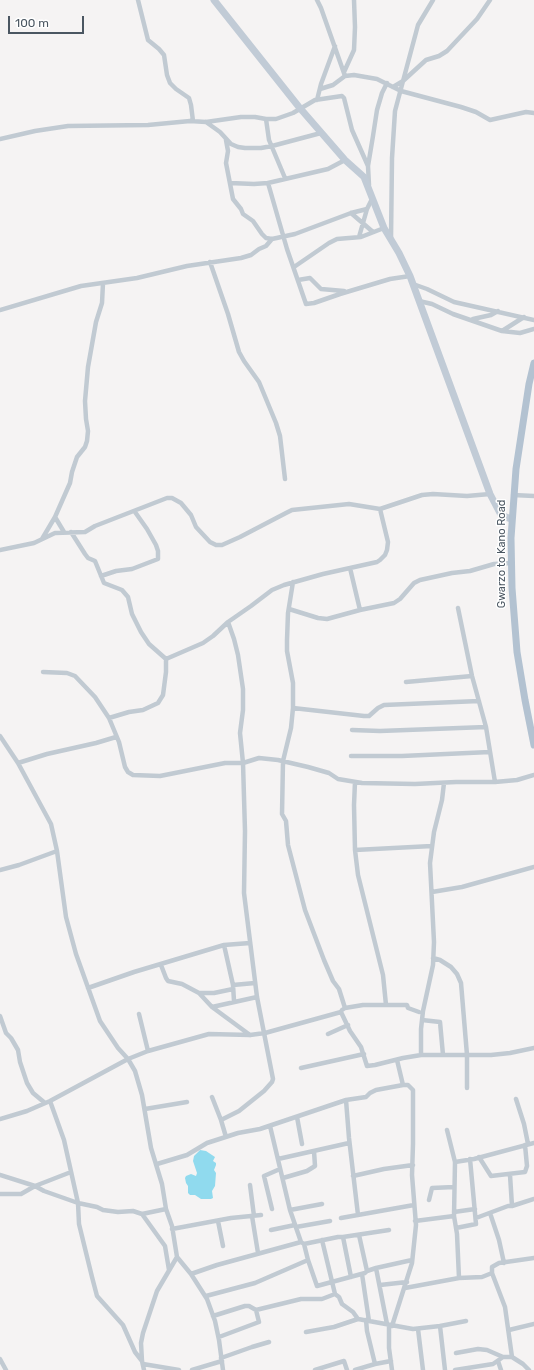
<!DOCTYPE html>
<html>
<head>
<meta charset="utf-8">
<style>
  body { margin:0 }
  #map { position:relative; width:534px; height:1370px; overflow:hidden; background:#f5f3f3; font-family:Rubik,sans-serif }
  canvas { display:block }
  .scale { position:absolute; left:8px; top:16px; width:76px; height:18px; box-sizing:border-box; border:2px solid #4a5661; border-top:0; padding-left:5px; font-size:12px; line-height:14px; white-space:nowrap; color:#4a5661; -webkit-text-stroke:3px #fff; paint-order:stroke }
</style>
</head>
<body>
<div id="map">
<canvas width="534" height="1370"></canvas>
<div class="scale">100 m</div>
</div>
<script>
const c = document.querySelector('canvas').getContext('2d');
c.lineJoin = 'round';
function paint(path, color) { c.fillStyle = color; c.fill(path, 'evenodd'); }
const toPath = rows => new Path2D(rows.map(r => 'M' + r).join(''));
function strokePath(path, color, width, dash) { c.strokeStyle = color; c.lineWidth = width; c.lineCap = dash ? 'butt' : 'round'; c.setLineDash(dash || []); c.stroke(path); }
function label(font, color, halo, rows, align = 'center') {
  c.font = font + ' Rubik,sans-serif'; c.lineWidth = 3; c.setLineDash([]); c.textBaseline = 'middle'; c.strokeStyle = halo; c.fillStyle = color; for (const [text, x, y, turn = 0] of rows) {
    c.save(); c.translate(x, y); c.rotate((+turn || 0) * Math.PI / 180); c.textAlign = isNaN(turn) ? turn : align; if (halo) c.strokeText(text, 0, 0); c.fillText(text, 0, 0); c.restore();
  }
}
const water = toPath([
  [200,1150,206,1151,215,1157,213,1161,216,1163,216,1165,214,1170,216,1173,215,1186,212,1191,213,1198,211,1199,201,1199,195,1195,190,1195,188,1193,188,1186,186,1183,185,1178,186,1176,191,1174,196,1176,197,1173,193,1161,194,1156]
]);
const street = toPath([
  [138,0,148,40,159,49,164,55,167,75,170,83,176,89,189,98,191,105,193,121],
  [317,0,321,8,345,76],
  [344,72,354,50,355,27,354,0],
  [393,87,403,81,426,60,439,56,447,51,477,19,490,0],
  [320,89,333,85,345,76,354,75,377,79,401,91,461,107,476,112,490,120,526,112,534,113],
  [317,100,321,84,335,46],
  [266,119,269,140,285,178],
  [206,122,220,132,231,144,238,147,245,148,261,148,272,146,321,133],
  [0,139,35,131,68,126,148,125,190,121,206,122,241,117,255,117,266,119,276,119,293,113,315,100,342,96,344,98,352,130,368,166],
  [226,140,228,151,226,163,233,199,241,209,243,214,253,221,262,234,266,238,272,239,295,234,351,213,367,209],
  [230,183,254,184,268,183,328,169,345,160],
  [268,183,287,249,306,304,314,303,340,294,390,279,410,276],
  [369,185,368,166,373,136,377,110,382,93,387,83],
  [351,213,373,232],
  [359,237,367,209,372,199],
  [391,239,392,158,395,111,418,25,433,0],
  [210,262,228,314,239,352,244,361,259,382,276,423,280,436,285,479],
  [294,267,329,243,337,239,361,237,384,228],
  [298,280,310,278,321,289,344,291],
  [413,284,427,289,454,302,534,320],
  [419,301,432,304,453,314,502,331,520,333,534,329],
  [0,310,81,286,137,278,187,266,241,258,251,255,259,249,266,246,272,239],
  [473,319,491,315,498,311],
  [502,331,524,317],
  [513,495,534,496],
  [55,517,64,532],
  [71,532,85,554,88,558,95,561,104,583,122,590,128,597,132,614,141,632,149,644,166,659],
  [42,539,55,517,70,483,72,472,77,457,85,447,87,441,88,431,86,419,85,401,88,367,96,322,102,303,103,283],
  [0,550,34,543,55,533,85,532,95,526,167,498,172,498,181,503,191,515,196,527,210,542,216,545,222,545,240,537,286,513,292,510,349,504,380,509,422,495,433,494,467,496,490,494],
  [350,568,360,610],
  [101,576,116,571,132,569,158,559,158,551,156,545,147,529,135,512],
  [293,582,288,613,287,640,287,651,293,683,293,708,291,728,283,761,282,814,286,821,288,845,305,910,324,960,333,981,339,989,345,1008],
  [458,608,472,676,486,727,495,782],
  [289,609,318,618,327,619,360,610,394,603,400,599,414,583,420,580,452,573,470,571,494,564,511,563],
  [166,659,203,643,213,636,228,622,251,606,272,590,284,585,323,574,377,562,380,560,385,555,387,550,388,542,380,509],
  [43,672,67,673,75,676,95,697,109,718,119,742,125,767,128,772,133,775,160,776,225,763,243,763,259,758,278,760,308,767,329,773,338,779,362,783,415,784,456,782,495,782,517,780,534,775],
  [406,682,472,676],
  [293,708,364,716,369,716,378,708,384,705,479,701],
  [109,718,129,712,143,710,158,703,163,695,166,672,166,659],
  [352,730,380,731,486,727],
  [0,736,18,763,51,824,57,851,66,917,76,954,100,1021,118,1048,128,1059,135,1071,142,1095,151,1148,162,1184,166,1209,172,1226,177,1257,191,1274,207,1299,215,1321,219,1340,223,1370],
  [351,756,402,756,490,752],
  [18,763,47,754,96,743,116,737],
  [355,782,354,805,355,850,358,875,383,975,386,1005],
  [355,850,432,846],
  [0,870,19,865,57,851],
  [432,892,462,887,534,867],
  [224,945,233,985,234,1001],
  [433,958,440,960,451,967,457,974,461,983,467,1055,467,1088],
  [161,965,166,978,168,981,182,984,199,993,212,1007,250,1035],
  [233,985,255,983],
  [88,988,134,972,224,945,250,943],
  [199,993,214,993,233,989],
  [212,1007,257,997],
  [342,1010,345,1008,363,1005,407,1005,408,1008,419,1012],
  [139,1014,148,1051],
  [0,1016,6,1033,11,1038,18,1050,20,1062,27,1083,33,1093,45,1103],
  [422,1020,440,1022,443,1055],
  [328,1034,348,1025],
  [421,1055,421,1029,423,1011,433,965,434,942,430,863,434,832,442,800,444,783],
  [301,1068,364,1054],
  [212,1097,221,1120],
  [516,1099,524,1124,528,1144],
  [346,1100,349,1138,358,1215],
  [50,1101,64,1140,78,1203,79,1224,92,1277,97,1296,123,1325,135,1352,142,1361],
  [145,1109,187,1102],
  [297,1117,302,1144],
  [0,1119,27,1111,50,1101,128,1059,148,1051,209,1034,250,1035,265,1033,341,1012,350,1031,361,1047,367,1066,375,1065,403,1058,421,1055,491,1055,510,1053,534,1048],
  [270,1126,290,1210,301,1242,304,1244,308,1260,317,1286,365,1273,367,1271,376,1268,412,1260],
  [447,1130,455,1162,454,1216,457,1234,459,1278],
  [226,1137,221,1120,239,1111,264,1091,272,1082,273,1079,257,997,244,893,245,831,243,763,240,733,243,710,243,689,238,655,234,639,228,622],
  [479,1157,491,1176,525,1172,527,1166,525,1145],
  [278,1159,349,1143],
  [455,1162,474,1159,534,1143],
  [157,1164,187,1155,207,1143,238,1133,260,1129,346,1100,366,1097,370,1093,376,1090,403,1085],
  [0,1175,35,1186,44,1191,78,1203,97,1207,103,1210,118,1212,133,1211,142,1214,165,1246,169,1270],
  [510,1175,512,1206],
  [353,1176,384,1169,413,1165],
  [283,1178,307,1171,315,1166,314,1151],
  [250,1185,254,1216],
  [0,1194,21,1194,35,1186,71,1172],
  [429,1200,432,1188,454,1187],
  [272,1209,264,1176,280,1169],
  [290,1210,322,1204],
  [454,1212,475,1209],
  [490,1213,499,1240,504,1263],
  [142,1214,166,1209],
  [252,1216,258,1253],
  [341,1218,414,1205],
  [476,1218,508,1206,512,1206,534,1199],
  [218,1221,223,1246],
  [415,1221,454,1216],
  [296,1227,330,1221],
  [456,1228,476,1224,470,1159],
  [172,1229,231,1218,261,1215],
  [271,1230,295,1225],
  [359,1235,367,1271],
  [343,1237,351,1277],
  [322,1240,335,1294,339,1297,342,1304,353,1312,358,1319],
  [304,1244,338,1237,343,1237,389,1230],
  [376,1268,387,1324],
  [492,1273,492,1267,499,1263,534,1258],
  [191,1274,217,1265,301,1242],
  [362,1274,369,1321],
  [380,1285,407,1282],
  [405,1288,459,1278,482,1277,492,1273,505,1307,512,1357],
  [206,1296,255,1283,308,1260],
  [213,1316,245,1306,249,1306,256,1310,301,1299,322,1299,335,1294],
  [389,1325,389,1348,392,1370],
  [392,1326,412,1263,416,1225,412,1175,413,1144,413,1090,408,1085,403,1085,397,1060],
  [440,1326,466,1321],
  [418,1329,423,1370],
  [509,1330,534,1324],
  [306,1332,334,1327,358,1319,413,1329,440,1326,445,1370],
  [219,1337,259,1322,256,1310],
  [456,1353,478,1349,487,1350,503,1357],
  [221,1358,252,1347,269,1342],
  [0,1359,6,1370],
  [498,1361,501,1370],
  [143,1364,179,1370],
  [375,1364,391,1361],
  [144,1370,142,1361,141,1343,143,1333,157,1291,177,1257],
  [192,1370,222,1361],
  [315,1370,344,1361,347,1370],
  [355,1370,375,1364,367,1331,366,1320],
  [455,1370,493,1364,503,1357,512,1357,523,1364,529,1370]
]);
const secondary = toPath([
  [214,0,299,107,345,160,364,177,384,228,399,253,410,276,490,494,501,515,511,519]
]);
const primary = toPath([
  [534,363,529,384,516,469,511,538,512,588,517,652,525,700,534,745]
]);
const streetNames = [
  ["Gwarzo to Kano Road",502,554,-90]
];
paint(water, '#90daee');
strokePath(street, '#c1cad2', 4.5);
strokePath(secondary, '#c1cbd6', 7);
strokePath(primary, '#b3c2d1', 7);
label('11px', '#4a5661', '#fff', streetNames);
</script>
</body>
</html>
